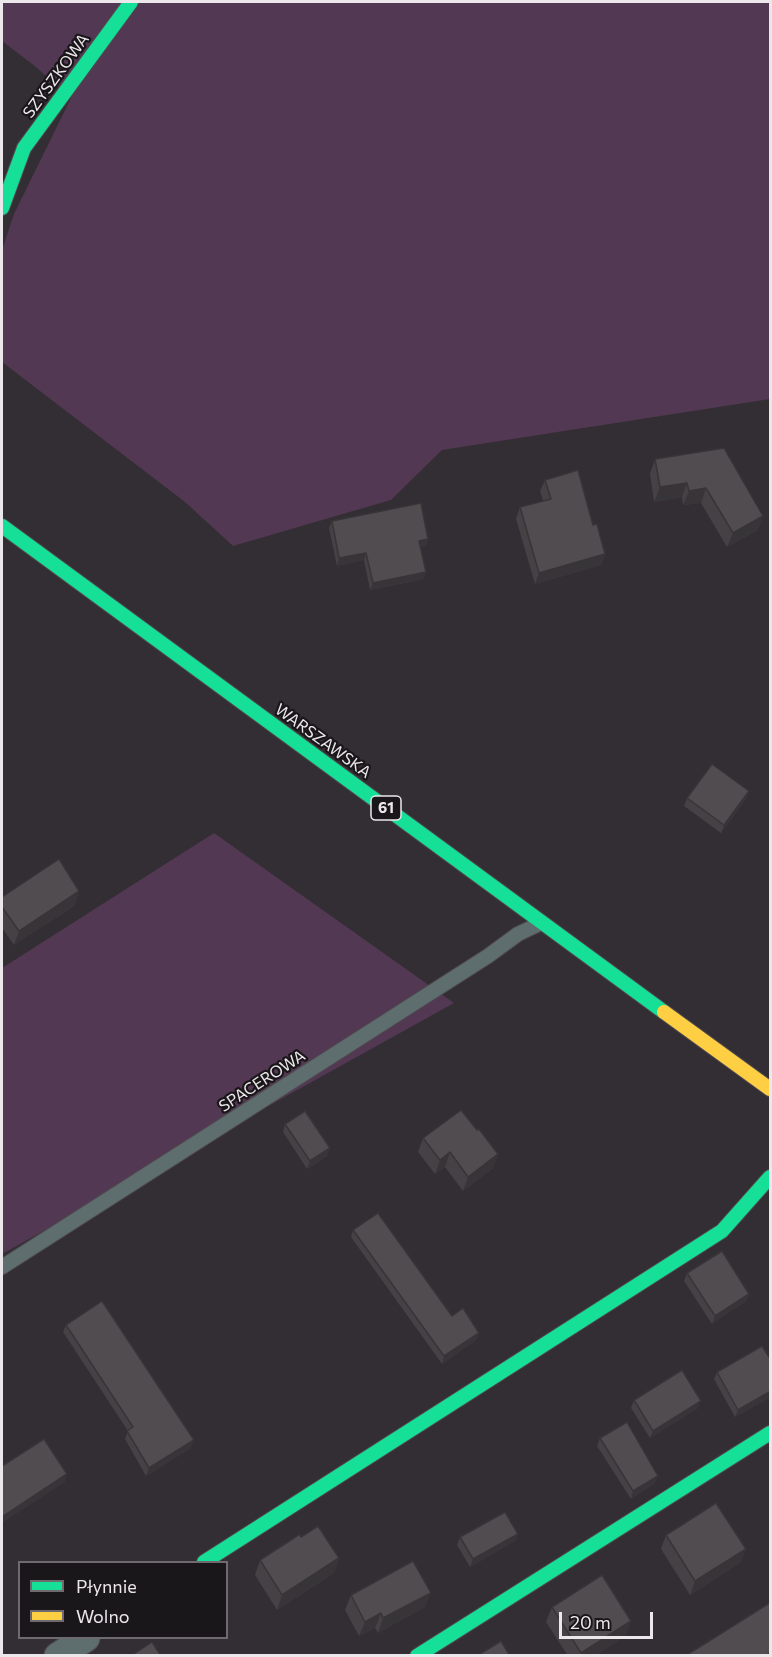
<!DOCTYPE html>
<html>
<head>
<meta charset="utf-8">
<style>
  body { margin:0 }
  #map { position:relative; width:772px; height:1657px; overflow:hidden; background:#332e33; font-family:Commissioner,sans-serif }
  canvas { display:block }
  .frame { position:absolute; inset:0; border:3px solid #ebe7eb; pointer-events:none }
  .legend { position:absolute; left:18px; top:1561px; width:210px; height:78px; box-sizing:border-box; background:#1a171a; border:2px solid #6e6a6e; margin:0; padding:8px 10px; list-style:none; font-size:18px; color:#ebe7eb }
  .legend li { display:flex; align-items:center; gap:12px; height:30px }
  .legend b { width:30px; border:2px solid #6e6a6e }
  .scale { position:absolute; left:559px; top:1612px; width:94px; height:27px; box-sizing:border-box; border:3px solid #ebe7eb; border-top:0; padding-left:8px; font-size:18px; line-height:21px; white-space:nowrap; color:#ebe7eb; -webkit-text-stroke:4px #1a171a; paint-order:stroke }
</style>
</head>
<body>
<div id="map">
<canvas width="772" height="1657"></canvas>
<div class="frame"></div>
<ul class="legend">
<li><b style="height:8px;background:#16e098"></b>Płynnie</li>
<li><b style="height:8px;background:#ffcf43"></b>Wolno</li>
</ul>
<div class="scale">20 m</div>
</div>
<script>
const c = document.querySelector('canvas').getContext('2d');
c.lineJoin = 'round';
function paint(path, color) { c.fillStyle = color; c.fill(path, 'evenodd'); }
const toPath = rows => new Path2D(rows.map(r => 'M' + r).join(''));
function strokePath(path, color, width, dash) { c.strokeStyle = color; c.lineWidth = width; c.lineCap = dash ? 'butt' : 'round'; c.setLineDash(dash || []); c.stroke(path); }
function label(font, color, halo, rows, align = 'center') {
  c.font = font + ' Commissioner,sans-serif'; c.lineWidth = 4.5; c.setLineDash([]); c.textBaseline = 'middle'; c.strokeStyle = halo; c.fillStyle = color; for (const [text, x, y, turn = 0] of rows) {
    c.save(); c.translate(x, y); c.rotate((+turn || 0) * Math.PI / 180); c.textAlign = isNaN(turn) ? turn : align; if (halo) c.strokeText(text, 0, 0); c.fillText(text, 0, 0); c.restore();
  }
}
const green = toPath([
  [2,2,770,2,770,399,442,450,391,500,233,546,185,502,2,362,2,250,14,214,71,98,36,67,2,41],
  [214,833,454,1003,2,1254,2,968]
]);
const lane = toPath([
  [2,1267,488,956,518,934,539,924]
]);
const street = toPath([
  [58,1656,86,1638]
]);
const fast = toPath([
  [2,208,24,148,131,2],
  [2,526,664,1012],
  [204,1562,722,1231,770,1177],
  [417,1656,770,1433]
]);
const slow = toPath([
  [664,1012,770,1089]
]);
const wall = toPath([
  [724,448,758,530,727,547,701,503,683,505,682,497,654,502,650,474,655,459],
  [545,480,593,525,605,554,601,565,535,584,516,519,520,507,543,501,540,491],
  [332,521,428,539,426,546,421,547,424,579,370,590,364,560,337,566,329,528],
  [749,791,746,799,721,833,684,806,687,798],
  [79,891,74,906,14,945,2,928,2,897],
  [285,1124,327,1156,307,1169,283,1132],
  [477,1130,498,1154,493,1168,463,1191,445,1167,435,1174,418,1152,423,1138],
  [353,1230,452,1316,479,1333,476,1340,442,1364,351,1237],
  [687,1273,749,1294,746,1301,712,1324,684,1281],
  [66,1325,191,1448,146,1476,125,1439,128,1431,63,1332],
  [771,1360,771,1397,735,1417,714,1379,717,1372],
  [634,1400,698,1408,650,1438,631,1408],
  [600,1438,655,1483,631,1499,597,1446],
  [518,1534,515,1541,470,1567,457,1545,460,1537],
  [666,1535,746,1549,740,1563,690,1595,661,1549],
  [301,1537,339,1558,334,1573,277,1610,255,1575,260,1560],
  [351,1595,425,1607,378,1633,375,1628,359,1636,345,1610],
  [552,1607,626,1635,595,1656,568,1656,546,1622]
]);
const shadedWall = toPath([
  [687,483,682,497,654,502,660,487],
  [706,488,701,503,683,505,689,491],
  [763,516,758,530,727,547,733,533],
  [428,539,426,546,417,548,419,541],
  [366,553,364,560,337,566,339,558],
  [605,554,601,565,535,584,539,573],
  [426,572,424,579,370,590,373,583],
  [749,791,746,799,721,833,724,825],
  [79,891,74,906,14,945,19,931],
  [330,1148,327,1156,307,1169,310,1161],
  [450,1152,445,1167,435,1174,440,1160],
  [498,1154,493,1168,463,1191,468,1177],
  [749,1294,746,1301,712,1324,715,1316],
  [479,1333,476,1340,442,1364,444,1356],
  [771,1391,771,1397,735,1417,738,1410],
  [701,1401,698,1408,650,1438,653,1431],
  [194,1440,191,1448,146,1476,149,1468],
  [67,1474,65,1482,2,1523,2,1517],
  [658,1476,655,1483,631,1499,633,1491],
  [518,1534,515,1541,470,1567,473,1559],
  [746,1549,740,1563,690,1595,695,1581],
  [339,1558,334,1573,277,1610,282,1595],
  [431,1593,425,1607,378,1633,383,1618],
  [381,1613,375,1628,359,1636,365,1622],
  [631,1621,626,1635,595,1656,580,1656,581,1653]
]);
const building = toPath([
  [724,448,763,516,733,533,706,488,689,491,687,483,660,487,655,459,724,448],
  [578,470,593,525,597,524,605,554,539,573,520,507,551,499,545,480,578,470],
  [421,503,428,539,419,541,426,572,373,583,366,553,339,558,332,521,421,503],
  [712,764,749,791,724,825,687,798,712,764],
  [59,859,79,891,19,931,2,907,2,897,59,859],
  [461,1110,477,1130,479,1129,498,1154,468,1177,450,1152,440,1160,423,1138,461,1110],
  [305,1111,330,1148,310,1161,285,1124,305,1111],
  [378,1213,452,1316,463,1308,479,1333,444,1356,353,1230,378,1213],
  [722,1251,749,1294,715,1316,687,1273,722,1251],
  [102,1301,194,1440,149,1468,127,1431,133,1427,66,1325,102,1301],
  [762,1346,771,1360,771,1391,738,1410,717,1372,762,1346],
  [682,1370,701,1401,653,1431,634,1400,682,1370],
  [627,1422,658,1476,633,1491,600,1438,627,1422],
  [44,1439,67,1474,2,1517,2,1466,44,1439],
  [716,1503,746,1549,695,1581,666,1535,716,1503],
  [505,1512,518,1534,473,1559,460,1537,505,1512],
  [318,1526,339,1558,282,1595,260,1560,300,1534,301,1537,318,1526],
  [413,1561,431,1593,383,1618,381,1613,365,1622,351,1595,413,1561],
  [602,1575,631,1621,581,1653,552,1607,602,1575],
  [771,1602,771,1652,765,1656,685,1656,771,1602],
  [501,1641,510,1656,477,1656,501,1641],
  [152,1642,161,1656,131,1656,152,1642]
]);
const shields = [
  [386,808,30]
];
const shieldNames = [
  ["61",386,808]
];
const streetNames = [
  ["SZYSZKOWA",56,76,-54],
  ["WARSZAWSKA",323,741,36],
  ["SPACEROWA",262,1081,-33]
];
paint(green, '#523852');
strokePath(lane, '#504c50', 16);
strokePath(street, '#504c50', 29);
strokePath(fast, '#504c50', 16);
strokePath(slow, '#504c50', 16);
strokePath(lane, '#5e6d6e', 14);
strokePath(street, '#5e6d6e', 27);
strokePath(fast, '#16e098', 14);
strokePath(slow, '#ffcf43', 14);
paint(wall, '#454145');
paint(shadedWall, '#383538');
paint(building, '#504c50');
strokePath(building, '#383538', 1.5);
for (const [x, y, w] of shields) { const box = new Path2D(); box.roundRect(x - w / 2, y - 12, w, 24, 4.5); c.fillStyle = '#1a171a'; c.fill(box); strokePath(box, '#ebe7eb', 1.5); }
label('bold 15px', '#ebe7eb', null, shieldNames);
label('16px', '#ebe7eb', '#1a171a', streetNames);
</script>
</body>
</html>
